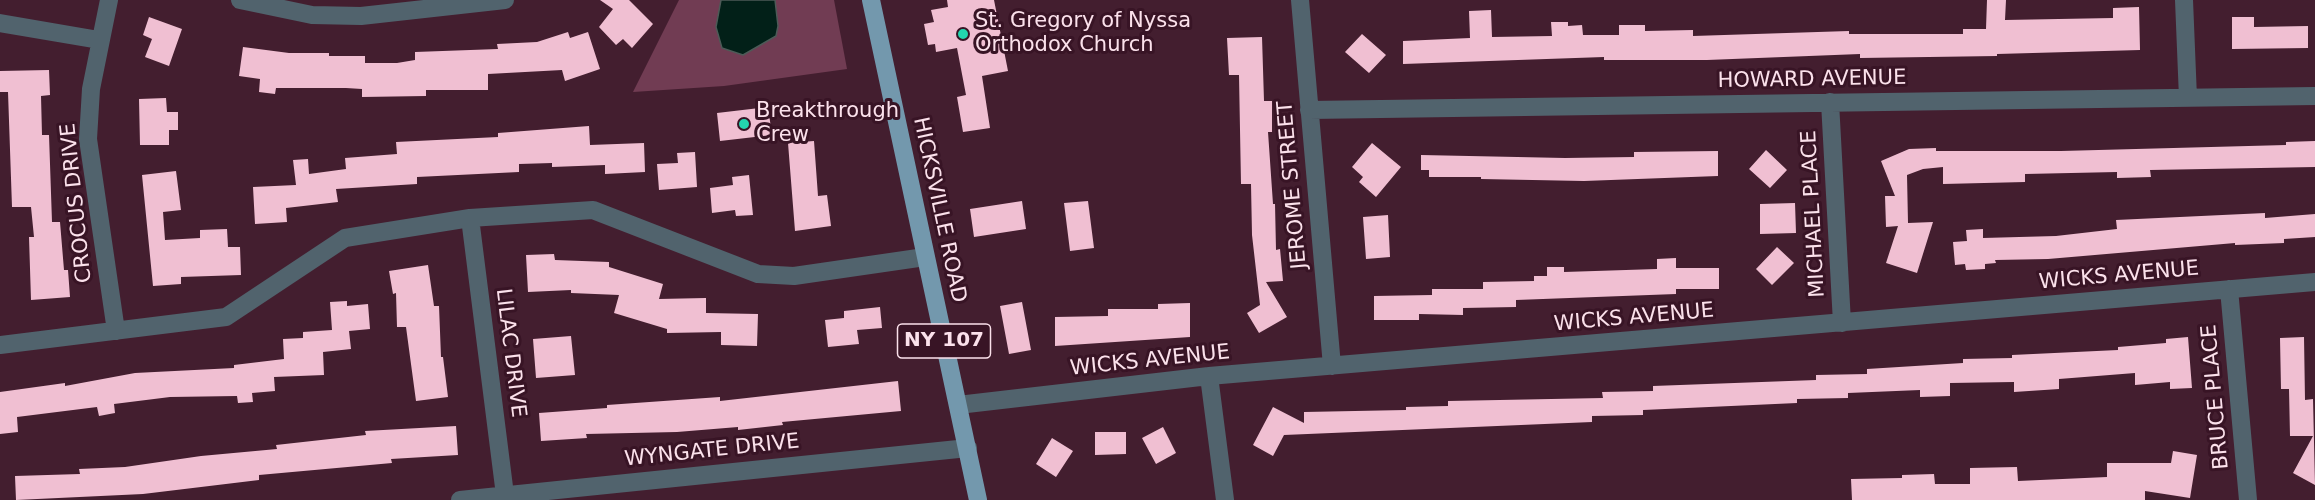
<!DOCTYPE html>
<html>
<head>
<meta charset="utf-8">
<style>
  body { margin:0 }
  canvas { display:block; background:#431e2f }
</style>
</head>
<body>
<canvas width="2315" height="500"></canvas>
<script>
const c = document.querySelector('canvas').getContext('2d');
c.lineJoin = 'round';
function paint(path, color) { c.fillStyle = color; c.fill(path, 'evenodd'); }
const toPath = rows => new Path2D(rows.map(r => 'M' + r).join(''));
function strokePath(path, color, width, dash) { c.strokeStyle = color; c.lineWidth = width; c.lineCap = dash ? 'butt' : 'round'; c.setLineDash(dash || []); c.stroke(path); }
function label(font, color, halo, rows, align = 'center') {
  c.font = font + ' "DejaVu Sans",sans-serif'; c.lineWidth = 6; c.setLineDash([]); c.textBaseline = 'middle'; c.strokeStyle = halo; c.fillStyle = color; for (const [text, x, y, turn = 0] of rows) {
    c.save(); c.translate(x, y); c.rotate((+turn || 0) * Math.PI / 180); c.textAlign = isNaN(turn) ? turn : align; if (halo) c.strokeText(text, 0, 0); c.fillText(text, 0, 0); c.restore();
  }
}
const green = toPath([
  [679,0,834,0,847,69,724,86,633,92]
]);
const water = toPath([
  [721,0,775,0,778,26,776,36,743,55,722,48,716,27,721,0]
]);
const building = toPath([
  [600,0,629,0,653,24,632,48,623,39,616,45,599,27,613,9],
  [947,0,994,0,1008,71,982,76,990,128,963,132,957,97,966,95,957,48,936,52,935,44,928,45,924,24,934,22,931,10,948,7],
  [1987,0,2006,0,2005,20,2113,18,2113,8,2139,7,2140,50,1997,54,1997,56,1860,58,1860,54,1707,60,1604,60,1604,57,1403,64,1403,41,1470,38,1469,11,1491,10,1492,37,1552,36,1551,22,1568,22,1568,26,1582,25,1583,35,1619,35,1619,25,1645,25,1645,31,1693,30,1693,36,1849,31,1849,34,1963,34,1963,29,1986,29],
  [149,17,182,29,169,66,145,57,152,39,143,35],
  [2232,17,2254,17,2254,27,2308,26,2308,48,2232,49],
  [568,32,570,38,588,32,600,69,565,81,562,70,488,74,488,90,426,90,426,96,362,97,362,89,346,88,276,88,275,94,259,92,260,79,239,76,243,47,289,53,329,53,329,56,365,56,365,63,397,63,415,60,415,52,498,49,497,44,537,42],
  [1362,34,1386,55,1369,73,1345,52],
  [1262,37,1264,101,1272,101,1272,132,1268,132,1273,204,1275,204,1276,250,1280,249,1283,281,1266,282,1287,317,1259,333,1247,313,1260,305,1252,235,1251,184,1241,184,1239,75,1229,75,1227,38],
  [49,70,50,95,41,96,42,135,49,135,52,222,60,222,64,270,68,270,70,297,31,300,29,237,34,237,31,207,12,207,8,92,0,92,0,71],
  [166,98,167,112,178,112,178,130,169,130,169,145,140,145,139,99],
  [768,107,772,135,720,141,717,113],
  [589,126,590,145,644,143,645,172,605,174,605,165,552,167,552,163,519,164,519,172,417,177,417,184,336,189,338,202,286,208,287,222,255,224,253,187,296,185,293,160,308,159,309,174,346,169,345,158,397,154,396,142,498,137,498,133],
  [814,141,818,196,827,195,831,226,795,231,788,143],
  [2315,141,2315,167,2150,170,2151,177,2117,178,2117,172,2025,174,2025,182,1943,184,1943,167,1923,169,1907,175,1908,223,1933,222,1917,273,1886,263,1898,226,1886,227,1885,196,1895,196,1881,161,1909,149,1936,148,1936,151,2061,151,2286,145,2286,142],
  [1372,143,1401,167,1376,197,1359,182,1363,177,1352,167],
  [1766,150,1787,170,1770,188,1749,169],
  [1718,151,1718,176,1584,181,1481,179,1481,177,1429,177,1429,170,1421,170,1421,155,1565,158,1634,157,1634,152],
  [695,152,697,187,659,190,657,164,678,163,677,153],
  [176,171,181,210,163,212,165,240,200,238,200,230,227,229,228,247,240,247,241,275,181,277,181,284,153,286,142,175],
  [749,175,753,215,736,216,735,210,712,213,710,188,733,185,732,177],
  [1022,201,1026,229,974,237,970,209],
  [1088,201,1094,248,1070,251,1064,203],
  [1795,203,1796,233,1760,234,1760,204],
  [2265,213,2265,218,2315,214,2315,237,2284,239,2284,243,2235,245,2235,243,2048,259,1995,260,1996,263,1985,264,1985,269,1966,270,1965,264,1955,265,1953,242,1967,241,1966,230,1983,229,1983,238,2056,236,2117,229,2116,220],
  [1388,215,1390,257,1366,259,1363,217],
  [1777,247,1794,263,1772,285,1756,269],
  [554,254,555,260,609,262,609,267,663,284,659,299,706,298,706,313,758,314,757,346,721,345,721,332,667,333,667,329,614,313,619,295,571,293,571,290,528,292,526,255],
  [1676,258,1676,268,1719,268,1719,289,1676,289,1676,294,1516,300,1516,307,1463,308,1463,315,1419,314,1419,320,1374,320,1374,296,1432,295,1432,289,1483,289,1483,282,1534,281,1534,276,1547,276,1547,267,1564,267,1564,272,1657,269,1657,259],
  [428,265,434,306,439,306,441,357,443,357,448,397,416,401,406,327,397,327,396,293,393,294,389,271],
  [347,301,347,306,368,304,370,329,349,331,351,349,323,352,324,375,274,377,275,391,252,393,253,402,238,403,237,396,170,397,114,404,115,413,99,416,97,407,17,417,18,432,0,434,0,392,65,383,65,386,135,373,234,368,234,365,284,359,283,339,303,338,303,332,332,330,330,302],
  [1022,302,1031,350,1009,354,1000,306],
  [1190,303,1190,337,1055,346,1055,317,1108,316,1108,309,1158,309,1158,304],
  [880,307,882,328,857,330,859,344,828,347,825,320,844,318,844,311],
  [571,336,575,375,536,378,533,339],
  [2188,337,2192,388,2170,389,2170,382,2135,385,2135,373,2059,379,2059,389,2014,392,2014,382,1950,383,1950,396,1920,397,1920,390,1848,393,1848,398,1797,399,1797,403,1643,410,1643,415,1592,416,1592,422,1284,435,1273,456,1253,445,1273,407,1304,423,1304,412,1406,410,1406,407,1448,406,1448,401,1603,398,1602,392,1653,391,1653,386,1816,380,1816,375,1867,374,1867,369,1963,363,1963,359,2012,358,2012,355,2118,350,2118,347,2166,343,2166,339],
  [2304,337,2305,400,2313,399,2315,485,2293,473,2313,436,2290,436,2289,389,2281,389,2280,338],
  [898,381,901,411,782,422,783,425,738,430,738,427,677,432,586,434,587,438,541,441,539,413,607,408,607,405,720,397,720,401],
  [456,426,458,455,391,459,392,463,259,475,259,480,143,494,16,500,15,476,80,474,79,469,125,467,201,456,277,449,276,445,366,435,365,431],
  [1163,427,1176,453,1156,464,1142,438],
  [1095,432,1126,432,1126,454,1095,455],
  [1052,438,1073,451,1056,477,1036,464],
  [2173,451,2197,455,2190,498,2145,491,2145,500,1852,500,1851,479,1902,478,1902,475,1934,474,1935,484,1970,484,1970,468,2017,467,2018,481,2107,477,2107,463,2171,463]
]);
const street = toPath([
  [109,0,91,89,88,139,116,331],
  [240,0,312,15,361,16,505,0],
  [1300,0,1332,366],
  [2184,0,2188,98],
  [0,23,99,40],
  [1830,102,1842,323],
  [1309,110,2315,96],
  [470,218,505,495],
  [2229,289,2248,500],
  [0,345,226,317,345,238,470,218,593,210,758,274,794,276,925,257],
  [1209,376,1225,500],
  [958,405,1209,376,2315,282],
  [460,500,968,448]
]);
const primary = toPath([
  [871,0,978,500]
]);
const markers = [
  [963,34,6,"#23d5af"],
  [744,124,6,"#23d5af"]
];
const shields = [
  [944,341,93]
];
const shieldNames = [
  ["NY 107",944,341]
];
const poiNames = [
  ["St. Gregory of Nyssa",975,22],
  ["Orthodox Church",975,46],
  ["Breakthrough",756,112],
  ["Crew",756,136]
];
const streetNames = [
  ["HOWARD AVENUE",1812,80,-1],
  ["JEROME STREET",1293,185,-95],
  ["CROCUS DRIVE",77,203,-96],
  ["HICKSVILLE ROAD",939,210,78],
  ["MICHAEL PLACE",1814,214,-93],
  ["WICKS AVENUE",2119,276,-5],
  ["WICKS AVENUE",1634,318,-5],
  ["LILAC DRIVE",510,353,83],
  ["WICKS AVENUE",1150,361,-6],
  ["BRUCE PLACE",2216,397,-95],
  ["WYNGATE DRIVE",712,451,-6]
];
paint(green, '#713c53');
paint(water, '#022018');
strokePath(water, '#4d5a57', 1.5);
paint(building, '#f0bfd2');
strokePath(street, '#51636d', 18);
strokePath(primary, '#7398ad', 18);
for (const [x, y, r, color] of markers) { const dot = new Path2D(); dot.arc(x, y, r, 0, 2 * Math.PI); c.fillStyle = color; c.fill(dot); strokePath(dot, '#381425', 2); }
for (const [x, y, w] of shields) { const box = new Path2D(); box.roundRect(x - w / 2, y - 17, w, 34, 4.5); c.fillStyle = '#381425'; c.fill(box); strokePath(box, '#fbe1eb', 1.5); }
label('bold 20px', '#fbe1eb', null, shieldNames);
label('21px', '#fbe1eb', '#381425', poiNames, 'left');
label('21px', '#fbe1eb', '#381425', streetNames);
</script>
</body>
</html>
